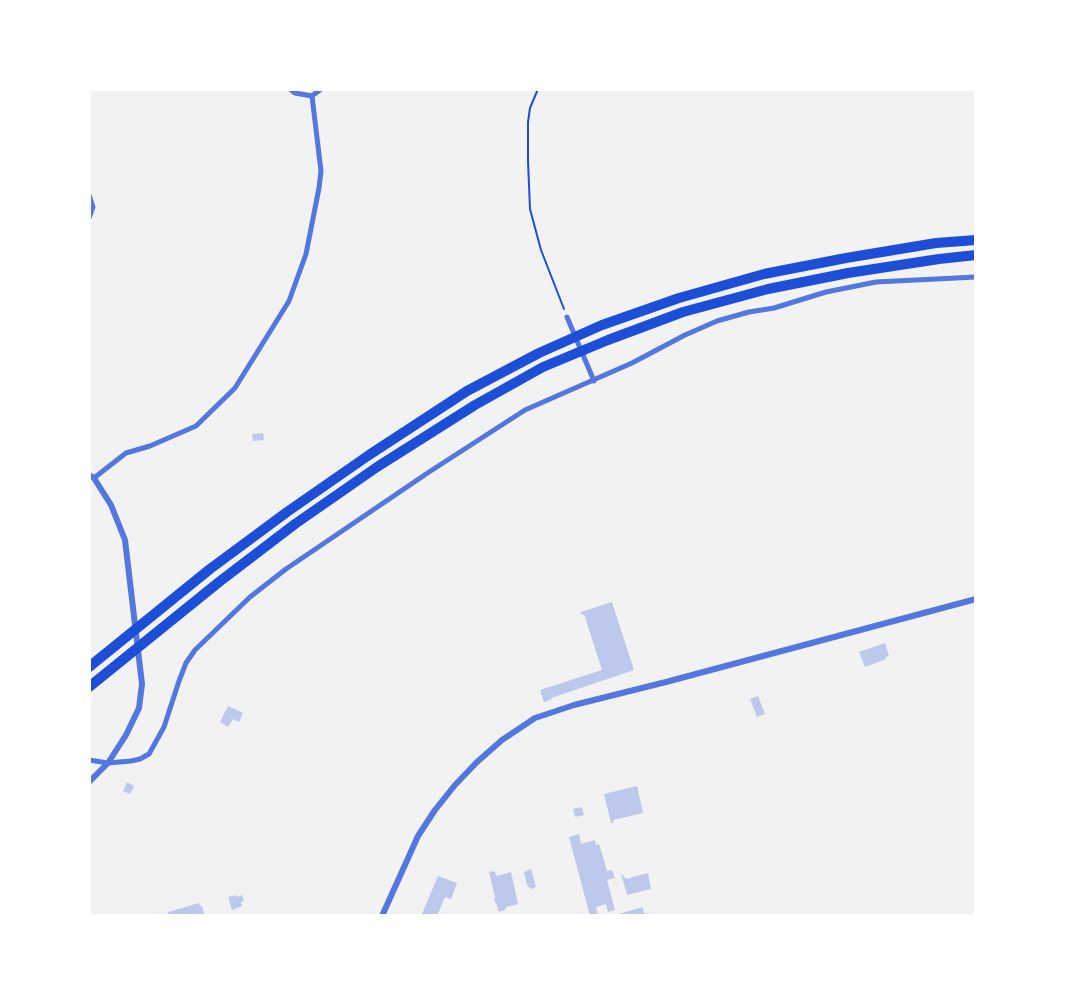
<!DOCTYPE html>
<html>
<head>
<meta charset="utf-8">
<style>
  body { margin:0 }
  #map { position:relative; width:1065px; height:1005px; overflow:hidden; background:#f2f2f2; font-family:Inter,sans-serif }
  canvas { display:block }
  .frame { position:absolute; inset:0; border:91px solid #fff; pointer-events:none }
</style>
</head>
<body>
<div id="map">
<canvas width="1065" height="1005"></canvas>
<div class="frame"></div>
</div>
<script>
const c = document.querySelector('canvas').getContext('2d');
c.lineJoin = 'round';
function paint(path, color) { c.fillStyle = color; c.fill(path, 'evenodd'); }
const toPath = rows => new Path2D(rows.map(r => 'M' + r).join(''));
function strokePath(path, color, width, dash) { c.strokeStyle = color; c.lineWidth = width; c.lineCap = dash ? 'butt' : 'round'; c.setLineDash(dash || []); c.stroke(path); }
const building = toPath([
  [263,433,264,440,253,441,252,434],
  [612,602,634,670,551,698,552,699,544,702,540,690,602,670,584,614,582,615,581,612],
  [885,643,889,656,885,657,886,659,865,667,859,652],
  [758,696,765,714,757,717,750,699],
  [228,706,243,713,239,722,233,719,228,727,220,722],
  [127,782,134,786,130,794,123,791],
  [637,786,643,813,613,820,614,823,611,823,604,794],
  [582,807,584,815,575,817,573,809],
  [579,834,581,844,595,840,596,845,599,844,607,871,612,870,615,878,607,880,615,910,608,912,606,904,596,907,598,915,590,916,569,837],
  [531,869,536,887,531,889,527,885,524,872],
  [494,871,497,876,511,872,518,904,506,907,505,910,499,912,496,903,494,901,495,897,489,872],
  [621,873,626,879,648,873,651,889,627,895],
  [438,876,457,883,451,899,445,897,437,916,421,916],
  [236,895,237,897,242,895,244,901,241,902,242,906,232,910,228,897],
  [199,903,200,906,202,906,205,916,169,916,168,912],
  [643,907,644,914,647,913,648,916,612,916]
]);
const path = toPath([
  [538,89,530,108,528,122,528,161,530,209,541,250,564,309]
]);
const minor = toPath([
  [290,89,295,93,312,96,321,89],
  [89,195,93,207,89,218],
  [567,317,594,381],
  [94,478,126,453,150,446,196,426,235,388,289,301,306,254,319,188,321,171,312,96],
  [89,760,108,763,131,761,140,759,149,754,164,727,179,681,186,663,195,650,250,597,286,569,429,472,525,410,632,363,685,335,717,321,749,312,774,308,826,292,876,282,976,277]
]);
const tertiary = toPath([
  [89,475,94,478,111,505,125,540,142,684,139,708,126,735,108,763,89,782],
  [382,916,418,836,435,810,455,785,477,762,502,740,535,718,574,705,666,682,976,599]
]);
const motorway = toPath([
  [89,667,210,569,287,512,369,455,467,391,539,353,602,325,679,298,764,274,846,258,936,243,976,240],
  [89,687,219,582,295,524,377,467,475,405,543,367,608,340,683,312,768,289,848,273,939,259,976,255]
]);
paint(building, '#bdc9ec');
strokePath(path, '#1d4ed8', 2);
strokePath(minor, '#5277de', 5);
strokePath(tertiary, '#5277de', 6);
strokePath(motorway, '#1d4ed8', 10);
</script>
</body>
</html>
